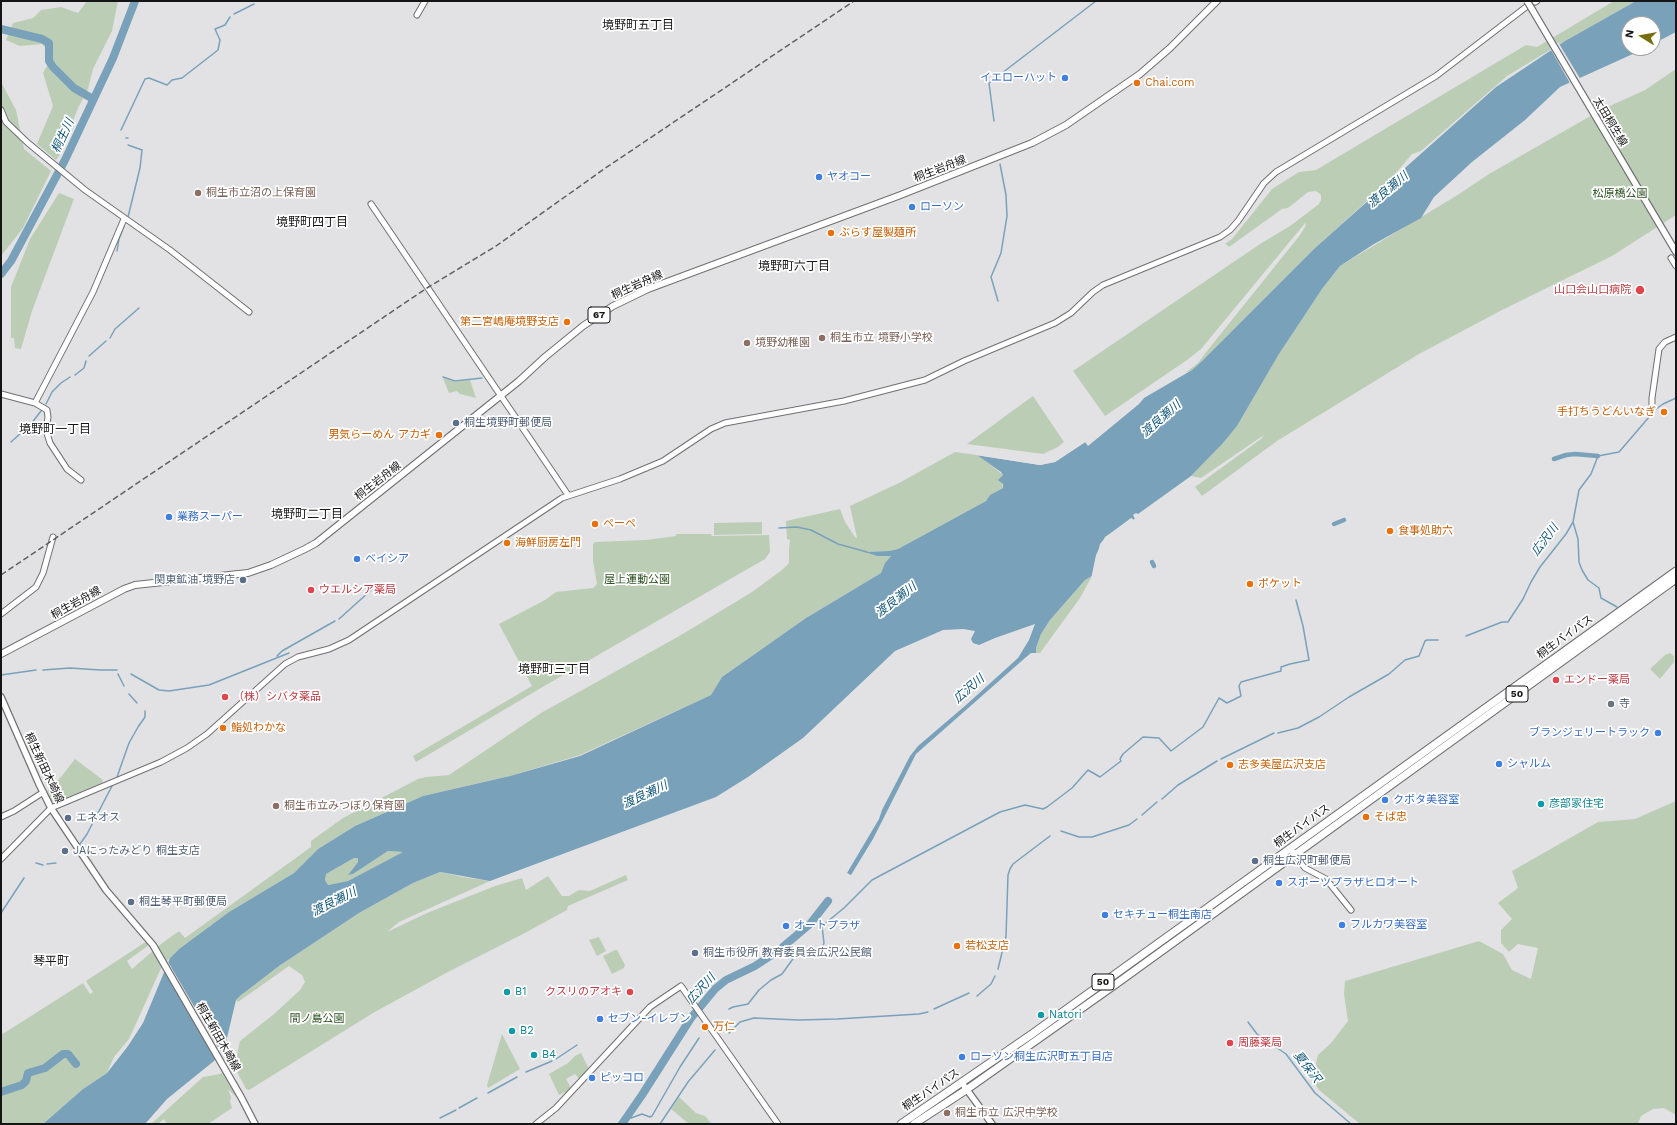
<!DOCTYPE html>
<html>
<head>
<meta charset="utf-8">
<style>
  body { margin:0 }
  #map { position:relative; width:1677px; height:1125px; overflow:hidden; background:#e2e2e5; font-family:"Work Sans",sans-serif }
  canvas { display:block }
  .frame { position:absolute; inset:0; border:2px solid #151516; pointer-events:none }
  .north { position:absolute; left:1621px; top:16px; width:40px; height:40px; box-sizing:border-box; background:#fff; border:1px solid #a1a1a2; border-radius:50%; rotate:281deg; font-size:11px; font-weight:700; line-height:16px; text-align:center; color:#151516 }
  .north::after { content:''; display:block; margin:auto; width:14px; height:18px; background:#776e0d; clip-path:polygon(50% 0,100% 100%,50% 72%,0 100%) }
</style>
</head>
<body>
<div id="map">
<canvas width="1677" height="1125"></canvas>
<div class="frame"></div>
<div class="north">N</div>
</div>
<script>
const c = document.querySelector('canvas').getContext('2d');
c.lineJoin = 'round';
function paint(path, color) { c.fillStyle = color; c.fill(path, 'evenodd'); }
const toPath = rows => new Path2D(rows.map(r => 'M' + r).join(''));
function strokePath(path, color, width, dash) { c.strokeStyle = color; c.lineWidth = width; c.lineCap = dash ? 'butt' : 'round'; c.setLineDash(dash || []); c.stroke(path); }
function label(font, color, halo, rows, align = 'center') {
  c.font = font + ' "Work Sans","Noto Sans JP",sans-serif'; c.lineWidth = 3.5; c.setLineDash([]); c.textBaseline = 'middle'; c.strokeStyle = halo; c.fillStyle = color; for (const [text, x, y, turn = 0] of rows) {
    c.save(); c.translate(x, y); c.rotate((+turn || 0) * Math.PI / 180); c.textAlign = isNaN(turn) ? turn : align; if (halo) c.strokeText(text, 0, 0); c.fillText(text, 0, 0); c.restore();
  }
}
const green = toPath([
  [87,1,118,1,112,31,93,69,88,89,78,108,61,153,56,160,37,144,53,106,43,73,53,55,42,44,20,46,6,40,13,23,33,18,41,10,61,7,78,13],
  [1614,1,1636,1,1565,41,1507,76,1421,151,1412,154,1390,180,1315,248,1201,362,1192,370,1185,373,1198,363,1207,351,1300,235,1305,227,1306,222,1201,349,1187,360,1105,416,1073,371,1260,244,1290,226,1319,204,1321,200,1321,195,1319,193,1316,191,1308,192,1288,208,1282,209,1229,247,1227,245,1225,244,1232,239,1272,189,1299,172,1316,170,1526,45,1537,47],
  [1676,69,1676,215,1612,256,1502,310,1419,354,1277,441,1202,496,1195,487,1261,439,1264,435,1201,478,1191,476,1237,426,1279,354,1322,289,1340,266,1456,196,1489,174,1601,110,1645,90],
  [1,82,16,110,24,149,51,171,23,228,1,256],
  [59,193,74,199,32,311,21,349,15,348,14,338,11,338,11,287,30,239],
  [443,378,455,382,470,380,476,398,460,394,457,391,449,393],
  [1033,396,1064,442,1058,447,1043,454,967,444],
  [955,452,977,455,985,460,1003,475,1001,478,1003,488,990,495,986,501,898,549,889,551,866,552,877,556,891,556,885,563,881,573,806,618,722,677,711,695,580,755,510,776,423,796,355,826,318,849,294,873,229,912,179,949,162,966,129,1039,114,1057,107,1073,83,1089,43,1124,1,1124,1,1035,83,983,90,994,92,993,93,992,86,981,144,943,147,942,149,945,127,961,132,969,161,944,179,931,185,938,311,847,311,841,343,818,418,779,426,777,449,775,541,713,681,635,752,592,782,570,789,563,789,549,790,540,787,539,786,521,840,509,845,522,855,537,857,538,850,506,899,483],
  [762,522,762,534,714,535,714,523],
  [676,534,711,534,712,536,769,535,770,552,765,559,546,685,416,762,413,756,532,686,499,624,545,600,556,592,593,588,597,584,593,561,593,544,595,542,646,540,676,536],
  [1092,576,1080,598,1040,653,1036,653,1036,648,1041,634,1050,620,1085,580],
  [1670,653,1674,656,1674,662,1660,679,1650,669,1665,655],
  [75,759,103,780,102,783,56,802,51,801,47,791,61,777],
  [1676,801,1676,1115,1664,1108,1653,1109,1641,1116,1638,1124,1360,1124,1319,1090,1315,1084,1317,1071,1316,1063,1318,1055,1331,1043,1348,1021,1344,994,1345,981,1479,941,1503,954,1512,970,1531,979,1538,948,1518,944,1509,952,1501,943,1501,930,1512,919,1498,903,1518,888,1512,871,1598,822,1635,819],
  [388,851,404,852,348,881,328,885,325,880,326,874,354,858,358,858,358,862,348,875,353,874],
  [440,872,462,877,490,881,399,922,387,932,427,913,495,886,522,878,526,890,548,876,562,896,569,896,579,890,590,891,626,875,628,880,568,906,567,910,523,934,446,973,373,1013,249,1090,246,1089,235,1068,231,1068,223,1074,237,1098,228,1089,231,1097,230,1102,232,1108,208,1124,167,1124,164,1119,158,1124,151,1124,203,1077,220,1074,238,1063,236,1059,240,1041,274,1014,300,990,305,982,302,975,289,966,238,1002,236,1000,240,996,279,966,359,913,413,883],
  [599,937,606,951,597,956,589,940],
  [615,950,617,950,625,965,624,968,612,974,603,956],
  [502,1034,520,1069,488,1088,487,1085],
  [581,1053,589,1069,579,1079,575,1074,566,1079,571,1088,565,1094,565,1092,559,1095,549,1074,568,1063,575,1056],
  [679,1097,696,1113,705,1116,712,1124,689,1124,671,1109]
]);
const water = toPath([
  [1636,1,1676,1,1676,32,1653,44,1653,24,1629,24,1629,48,1646,48,1560,87,1525,120,1472,162,1434,197,1421,218,1374,244,1340,266,1322,289,1279,354,1237,426,1222,444,1191,476,1138,514,1136,513,1133,515,1135,519,1133,520,1131,518,1106,537,1100,544,1092,576,1085,580,1050,620,1041,634,1036,648,1036,653,1031,653,1025,658,916,754,873,839,851,875,847,873,879,819,882,810,910,756,918,746,966,705,1018,658,1029,640,1035,624,995,638,979,645,973,643,971,639,975,631,963,629,943,630,895,651,803,738,748,777,716,797,490,881,440,872,413,883,359,913,279,966,240,996,236,1000,226,1042,214,1061,167,1099,145,1124,43,1124,83,1089,107,1073,128,1046,143,1023,170,958,179,949,229,912,294,873,318,849,355,826,423,796,510,776,580,756,711,695,722,677,806,618,881,573,885,563,891,556,877,556,865,552,889,551,898,549,986,501,990,495,1003,488,1003,484,998,480,1003,475,1001,472,977,455,1040,465,1055,462,1085,442,1088,446,1139,404,1144,398,1192,370,1201,362,1315,248,1496,87,1565,41],
  [388,851,403,852,348,881,328,885,325,880,326,874,354,858,358,858,358,862,348,875,353,874]
]);
const pier = toPath([
  [1558,42,1581,80,1571,85,1550,48],
  [1084,440,1087,441,1061,458,1055,462,1040,465,975,455,977,453,1040,463,1054,460],
  [1137,517,1137,520,1134,522,1131,521,1107,539,1098,555,1094,577,1091,579,1096,555,1105,537,1132,518,1133,520],
  [167,960,222,1054,217,1061,164,969]
]);
const stream = toPath([
  [234,14,254,4],
  [994,121,989,83,1096,1],
  [121,130,145,79,149,78,167,85,172,80,182,78,218,50,220,40,215,29,225,25,230,17],
  [126,138,128,138],
  [128,217,140,168,142,150,128,145],
  [117,251,119,239,124,226],
  [998,301,991,277,1001,253,1007,216,1006,195,1000,164],
  [110,338,115,329,139,308],
  [89,356,106,341],
  [75,375,84,368,86,361],
  [443,377,455,381,482,378],
  [46,404,52,392,61,383,70,377],
  [11,442,31,424,41,411],
  [1573,522,1578,539,1579,562,1582,570,1588,580,1599,588,1601,598,1617,607],
  [779,528,797,527,811,530,838,544,867,552],
  [339,619,379,583],
  [1466,636,1502,622,1508,622,1523,599,1531,582,1540,567,1566,534,1573,522,1579,490,1591,474,1598,456,1619,452,1656,409,1663,404,1676,398],
  [277,656,282,651,335,621],
  [43,670,70,668,100,670,117,670],
  [118,674,124,686],
  [131,674,159,690,169,691,209,685,289,653],
  [1,675,36,670],
  [129,694,137,703],
  [1278,733,1298,728,1319,717,1349,697,1389,674,1405,660,1419,656,1425,641,1427,640,1438,640],
  [1221,759,1274,733],
  [117,777,129,743,138,727,145,717,145,711],
  [1162,799,1178,785,1217,761],
  [1142,815,1157,802],
  [1061,831,1079,837,1092,837,1129,825,1137,819],
  [80,844,87,834,112,786],
  [36,863,43,865],
  [47,864,56,863],
  [1,913,24,878],
  [998,969,1006,936,1008,875,1010,869,1013,864,1050,836],
  [977,996,991,984,995,976],
  [729,1009,733,1007,748,1004,759,990,771,980,782,974,795,956,818,950,822,948,824,943,822,926,844,908,872,880,1000,812,1025,805,1043,809,1047,807,1072,788,1088,770,1100,777,1121,761,1120,759,1123,754,1143,737,1159,738,1171,751,1203,727,1219,698,1227,703,1241,696,1239,686,1241,682,1281,671,1281,667,1290,664,1309,660,1303,626,1296,600],
  [934,1009,969,993],
  [1248,1022,1257,1034,1286,1054,1315,1093,1351,1124],
  [729,1033,740,1022,754,1018,798,1020,837,1019,919,1014,928,1012],
  [556,1059,577,1045],
  [526,1072,552,1061],
  [488,1093,517,1077],
  [459,1108,477,1098],
  [627,1116,631,1118,642,1114,650,1117,652,1116,680,1067,699,1038],
  [440,1118,456,1110],
  [660,1124,688,1082,715,1050]
]);
const canal = toPath([
  [1554,459,1566,455,1575,454,1598,456],
  [1334,524,1344,520],
  [1152,562,1154,566]
]);
const river = toPath([
  [1,29,42,39,49,43,49,61,53,67,74,88,93,99],
  [1,274,11,261,65,160,113,58,135,1],
  [1,1092,22,1085,26,1081,28,1073,45,1068,63,1054,68,1054,76,1064],
  [622,1124,642,1095,691,1018,715,989,726,980,755,966,778,951,810,924,828,901]
]);
const tertiary = toPath([
  [1535,2,1537,1],
  [417,15,425,1],
  [1,110,6,122,28,143,85,190,170,250,249,312],
  [371,204,568,495],
  [1671,258,1676,266],
  [1,394,35,403,47,410,48,417,46,430,50,443,67,469,81,480],
  [35,403,93,292,124,219],
  [1652,407,1652,398,1659,349,1665,342,1676,337],
  [1,614,36,587,43,573,53,537],
  [1,817,14,811,42,793],
  [1290,848,1305,868,1326,879,1351,910],
  [1,859,51,808,161,762,187,748,207,734,285,664,298,657,329,649,349,640,562,498,620,479,663,461,711,429,725,423,844,401,925,380,964,361,1055,323,1071,313,1093,292,1103,285,1220,237,1230,230,1238,221,1264,183,1276,172,1436,76,1526,7],
  [536,1124,556,1108,650,1007,681,986,778,1124]
]);
const secondary = toPath([
  [1533,11,1676,252],
  [1,697,39,784,51,808,106,890,153,945,241,1097,255,1124],
  [962,1083,992,1124]
]);
const primary = toPath([
  [1,654,124,589,135,585,248,573,271,565,305,549,316,543,519,381,545,357,583,326,613,306,648,289,898,196,1032,143,1066,125,1140,74,1170,48,1217,1]
]);
const trunk = toPath([
  [901,1124,1032,1034,1676,571],
  [914,1124,966,1090,1116,984,1676,579]
]);
const rail = toPath([
  [1,575,427,288,496,246,604,169,854,1]
]);
const secondaryBridge = toPath([
  [1527,1,1533,11]
]);
const markers = [
  [1065,78,4,"#3f7fe0"],
  [1137,83,4,"#e8710a"],
  [819,177,4,"#3f7fe0"],
  [198,193,4,"#8d6e63"],
  [912,207,4,"#3f7fe0"],
  [831,233,4,"#e8710a"],
  [1640,290,5,"#e0444e"],
  [567,322,4,"#e8710a"],
  [822,338,4,"#8d6e63"],
  [747,343,4,"#8d6e63"],
  [1664,412,4,"#e8710a"],
  [456,423,4,"#5c6f8a"],
  [439,435,4,"#e8710a"],
  [169,517,4,"#3f7fe0"],
  [595,524,4,"#e8710a"],
  [1390,531,4,"#e8710a"],
  [507,543,4,"#e8710a"],
  [357,559,4,"#3f7fe0"],
  [243,580,4,"#5c6f8a"],
  [1250,584,4,"#e8710a"],
  [311,590,4,"#e0444e"],
  [1556,680,4,"#e0444e"],
  [225,697,4,"#e0444e"],
  [1611,704,4,"#6b7280"],
  [223,728,4,"#e8710a"],
  [1658,733,4,"#3f7fe0"],
  [1499,764,4,"#3f7fe0"],
  [1230,765,4,"#e8710a"],
  [1385,800,4,"#3f7fe0"],
  [1541,804,4,"#0f9aa8"],
  [276,806,4,"#8d6e63"],
  [1366,817,4,"#e8710a"],
  [68,818,4,"#5c6f8a"],
  [65,851,4,"#5c6f8a"],
  [1255,861,4,"#5c6f8a"],
  [1279,883,4,"#3f7fe0"],
  [131,902,4,"#5c6f8a"],
  [1105,915,4,"#3f7fe0"],
  [1342,925,4,"#3f7fe0"],
  [786,926,4,"#3f7fe0"],
  [957,946,4,"#e8710a"],
  [695,953,4,"#5c6f8a"],
  [507,992,4,"#0f9aa8"],
  [630,992,4,"#e0444e"],
  [1041,1015,4,"#0f9aa8"],
  [600,1019,4,"#3f7fe0"],
  [705,1027,4,"#e8710a"],
  [512,1031,4,"#0f9aa8"],
  [1230,1043,4,"#e0444e"],
  [534,1055,4,"#0f9aa8"],
  [962,1057,4,"#3f7fe0"],
  [592,1078,4,"#3f7fe0"],
  [947,1113,4,"#8d6e63"]
];
const shields = [
  [599,315,22],
  [1517,694,22],
  [1103,982,22]
];
const shieldNames = [
  ["67",599,315],
  ["50",1517,694],
  ["50",1103,982]
];
const shopNames = [
  ["イエローハット",1057,78,"right"],
  ["ヤオコー",827,177],
  ["ローソン",920,207],
  ["業務スーパー",177,517],
  ["ベイシア",365,559],
  ["ブランジェリートラック",1650,733,"right"],
  ["シャルム",1507,764],
  ["クボタ美容室",1393,800],
  ["スポーツプラザヒロオート",1287,883],
  ["セキチュー桐生南店",1113,915],
  ["フルカワ美容室",1350,925],
  ["オートプラザ",794,926],
  ["セブン-イレブン",608,1019],
  ["ローソン桐生広沢町五丁目店",970,1057],
  ["ピッコロ",600,1078]
];
const foodNames = [
  ["Chai.com",1145,83],
  ["ぶらす屋製麺所",839,233],
  ["第二宮嶋庵境野支店",559,322,"right"],
  ["手打ちうどんいなぎ",1656,412,"right"],
  ["男気らーめん アカギ",431,435,"right"],
  ["ペーペ",603,524],
  ["食事処助六",1398,531],
  ["海鮮厨房左門",515,543],
  ["ポケット",1258,584],
  ["鮨処わかな",231,728],
  ["志多美屋広沢支店",1238,765],
  ["そば忠",1374,817],
  ["若松支店",965,946],
  ["万仁",713,1027]
];
const streetNames = [
  ["太田桐生線",1610,122,59],
  ["桐生岩舟線",940,169,-21],
  ["桐生岩舟線",637,285,-24],
  ["桐生岩舟線",378,481,-38],
  ["桐生岩舟線",76,603,-29],
  ["桐生バイパス",1565,637,-36],
  ["桐生新田木崎線",44,768,65],
  ["桐生バイパス",1302,826,-36],
  ["桐生新田木崎線",218,1037,60],
  ["桐生バイパス",931,1090,-34]
];
const educationNames = [
  ["桐生市立沼の上保育園",206,193],
  ["桐生市立 境野小学校",830,338],
  ["境野幼稚園",755,343],
  ["桐生市立みつぼり保育園",284,806],
  ["桐生市立 広沢中学校",955,1113]
];
const parkNames = [
  ["松原橋公園",1620,194],
  ["屋上運動公園",637,580],
  ["間ノ島公園",317,1019]
];
const healthNames = [
  ["山口会山口病院",1631,290,"right"],
  ["ウエルシア薬局",319,590],
  ["エンドー薬局",1564,680],
  ["（株）シバタ薬品",233,697],
  ["クスリのアオキ",622,992,"right"],
  ["周藤薬局",1238,1043]
];
const serviceNames = [
  ["桐生境野町郵便局",464,423],
  ["関東鉱油 境野店",235,580,"right"],
  ["エネオス",76,818],
  ["JAにったみどり 桐生支店",73,851],
  ["桐生広沢町郵便局",1263,861],
  ["桐生琴平町郵便局",139,902],
  ["桐生市役所 教育委員会広沢公民館",703,953]
];
const worshipNames = [
  ["寺",1619,704]
];
const cultureNames = [
  ["彦部家住宅",1549,804],
  ["B1",515,992],
  ["Natori",1049,1015],
  ["B2",520,1031],
  ["B4",542,1055]
];
const neighbourhoodNames = [
  ["境野町五丁目",638,25],
  ["境野町四丁目",312,222],
  ["境野町六丁目",794,266],
  ["境野町一丁目",55,429],
  ["境野町二丁目",307,514],
  ["境野町三丁目",554,669],
  ["琴平町",51,961]
];
const waterNames = [
  ["桐生川",63,136,-65],
  ["渡良瀬川",1388,190,-40],
  ["渡良瀬川",1161,419,-41],
  ["広沢川",1545,540,-53],
  ["渡良瀬川",896,600,-38],
  ["広沢川",969,689,-41],
  ["渡良瀬川",645,795,-25],
  ["渡良瀬川",334,902,-27],
  ["広沢川",701,989,-48],
  ["夏保沢",1307,1067,52]
];
paint(green, '#bccdb6');
paint(water, '#7aa1ba');
paint(pier, '#e2e2e5');
strokePath(stream, '#7aa1ba', 1.5);
strokePath(canal, '#7aa1ba', 4.5);
strokePath(river, '#7aa1ba', 8);
strokePath(tertiary, '#707072', 7);
strokePath(secondary, '#707072', 8);
strokePath(primary, '#707072', 8);
strokePath(trunk, '#707072', 9);
strokePath(tertiary, '#fff', 5);
strokePath(secondary, '#fff', 5.5);
strokePath(primary, '#fff', 6);
strokePath(trunk, '#fff', 7);
strokePath(rail, '#606062', 1.5, [6, 3]);
strokePath(secondaryBridge, '#707072', 8, []);
strokePath(secondaryBridge, '#fff', 5.5);
for (const [x, y, r, color] of markers) { const dot = new Path2D(); dot.arc(x, y, r, 0, 2 * Math.PI); c.fillStyle = color; c.fill(dot); strokePath(dot, '#fff', 1.5); }
for (const [x, y, w] of shields) { const box = new Path2D(); box.roundRect(x - w / 2, y - 8, w, 16, 3); c.fillStyle = '#fff'; c.fill(box); strokePath(box, '#151516', 1); }
label('bold 10px', '#151516', null, shieldNames);
label('11px', '#366cbe', '#fff', shopNames, 'left');
label('11px', '#c56008', '#fff', foodNames, 'left');
label('11px', '#151516', '#fff', streetNames);
label('11px', '#785e54', '#fff', educationNames, 'left');
label('11px', '#305323', '#fff', parkNames);
label('11px', '#be3a42', '#fff', healthNames, 'left');
label('11px', '#4e5e75', '#fff', serviceNames, 'left');
label('11px', '#5b616d', '#fff', worshipNames, 'left');
label('11px', '#0d838f', '#fff', cultureNames, 'left');
label('12px', '#151516', '#fff', neighbourhoodNames);
label('italic 12px', '#105578', '#fff', waterNames);
</script>
</body>
</html>
